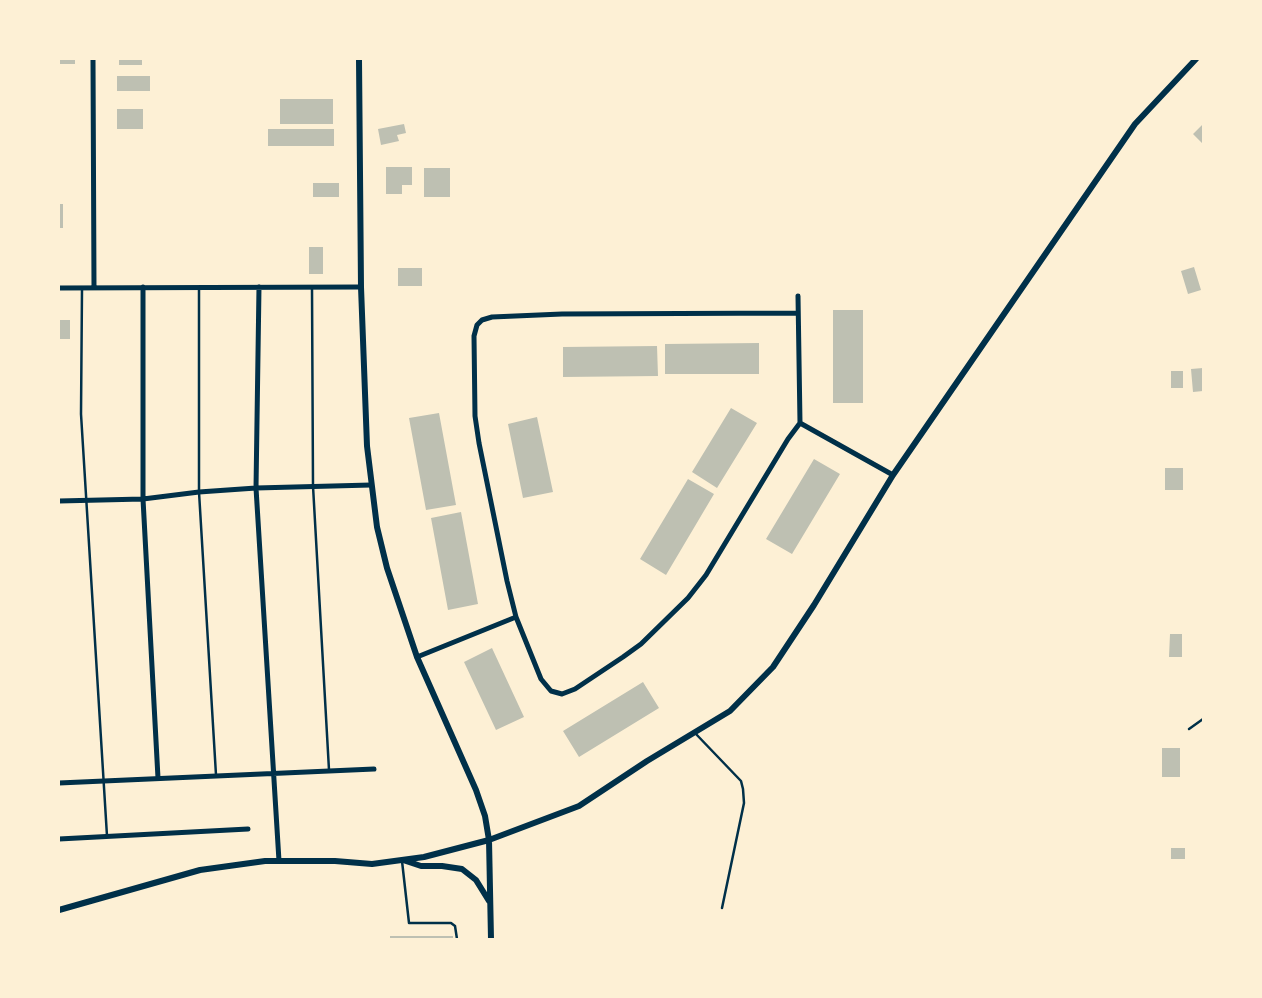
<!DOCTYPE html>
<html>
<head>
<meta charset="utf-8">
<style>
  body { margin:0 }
  #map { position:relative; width:1262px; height:998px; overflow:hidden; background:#fdf0d5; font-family:Raleway,sans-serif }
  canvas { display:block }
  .frame { position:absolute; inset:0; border:60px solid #fdf0d5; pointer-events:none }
</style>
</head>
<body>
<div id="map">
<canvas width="1262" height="998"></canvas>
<div class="frame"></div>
</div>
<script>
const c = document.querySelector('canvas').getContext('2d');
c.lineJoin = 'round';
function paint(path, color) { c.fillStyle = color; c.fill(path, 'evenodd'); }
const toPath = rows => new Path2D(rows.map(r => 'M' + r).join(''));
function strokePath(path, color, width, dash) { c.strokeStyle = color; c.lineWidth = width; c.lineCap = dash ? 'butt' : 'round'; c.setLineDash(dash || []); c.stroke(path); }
const building = toPath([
  [59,59,75,59,75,64,59,64],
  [119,59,142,59,142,65,119,65],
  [117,76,150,76,150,91,117,91],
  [280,99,333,99,333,124,280,124],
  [117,109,143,109,143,129,117,129],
  [404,124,406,133,397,135,399,141,381,145,378,129],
  [1203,124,1203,144,1193,134],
  [268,129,334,129,334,146,268,146],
  [386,167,412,167,412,185,402,185,402,194,386,194],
  [424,168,450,168,450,197,424,197],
  [313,183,339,183,339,197,313,197],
  [59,204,63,204,63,228,59,228],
  [309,247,323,247,323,274,309,274],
  [1194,267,1201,290,1188,294,1181,271],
  [398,268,422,268,422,286,398,286],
  [833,310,863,310,863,403,833,403],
  [59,320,70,320,70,339,59,339],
  [759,343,759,374,665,374,665,344],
  [657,346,658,376,563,377,563,347],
  [1203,368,1203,391,1193,392,1191,369],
  [1171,371,1183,371,1183,388,1171,388],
  [731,408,757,423,717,488,692,472],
  [439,413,456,505,426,510,409,418],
  [537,417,553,492,523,498,508,424],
  [814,459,840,474,792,554,766,539],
  [1165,468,1183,468,1183,490,1165,490],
  [688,479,714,494,666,575,640,559],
  [461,512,478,604,448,610,431,518],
  [1170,634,1182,634,1182,657,1169,657],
  [492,648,524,717,496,730,464,662],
  [643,682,659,708,579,757,563,731],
  [1162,748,1180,748,1180,777,1162,777],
  [1171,848,1185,848,1185,859,1171,859],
  [390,936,453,936,453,939,390,939]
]);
const service = toPath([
  [312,288,313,486,329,770],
  [82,289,81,414,107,836],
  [199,289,199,492,216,775],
  [1189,729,1203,719],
  [695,733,741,781,743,789,744,803,722,908],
  [402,861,409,923,451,923,455,926,457,939]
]);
const minor = toPath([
  [93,59,94,288],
  [143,287,143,499,158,778],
  [259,287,256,488,279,861],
  [59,288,361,287],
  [798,296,800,423,893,475],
  [798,313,562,314,492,317,482,320,477,325,474,336,475,416,479,443,507,581,516,617,541,679,551,691,562,694,575,689,623,657,641,644,688,598,706,575,788,439,800,423],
  [59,501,143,499,199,492,256,488,371,485],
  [417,657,516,617],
  [59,783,374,769],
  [59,839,248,829]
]);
const tertiary = toPath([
  [359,59,361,287,367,446,377,527,387,568,417,657,476,790,485,816,489,840,491,939],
  [403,860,421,866,442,866,462,869,476,880,489,901],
  [59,910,200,870,265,861,335,861,372,864,424,857,489,840,579,806,647,761,730,711,773,667,814,605,893,475,1135,124,1196,59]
]);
paint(building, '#bec0b2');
strokePath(service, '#003049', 2.5);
strokePath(minor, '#003049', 5);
strokePath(tertiary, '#003049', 6);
</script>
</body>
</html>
